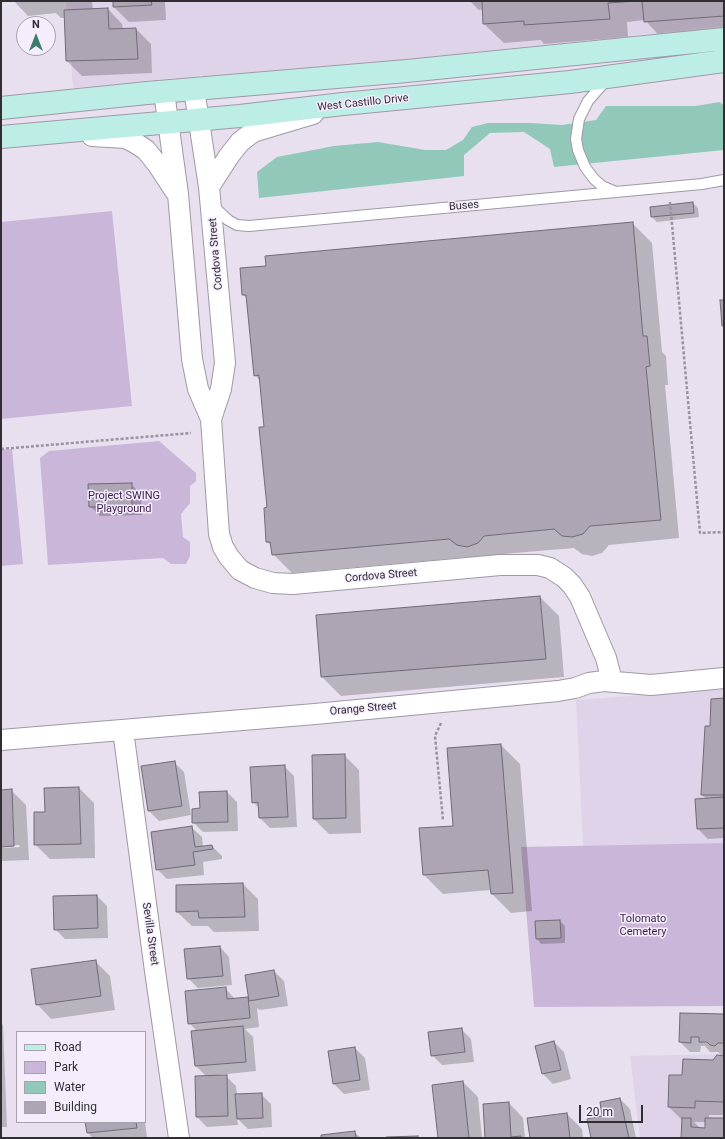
<!DOCTYPE html>
<html>
<head>
<meta charset="utf-8">
<style>
  body { margin:0 }
  #map { position:relative; width:725px; height:1139px; overflow:hidden; background:#e8e0ee; font-family:Roboto,sans-serif }
  canvas { display:block }
  .frame { position:absolute; inset:0; border:2px solid #312e33; pointer-events:none }
  .legend { position:absolute; left:16px; top:1031px; width:130px; height:92px; box-sizing:border-box; background:#f5edfc; border:1px solid #a7a1ac; margin:0; padding:5px 7px; list-style:none; font-size:12px; color:#312e33 }
  .legend li { display:flex; align-items:center; gap:8px; height:20px }
  .legend b { width:20px; border:1px solid #a7a1ac }
  .north { position:absolute; left:16px; top:16px; width:40px; height:40px; box-sizing:border-box; background:#f5edfc; border:1px solid #a7a1ac; border-radius:50%; rotate:0deg; font-size:11px; font-weight:700; line-height:16px; text-align:center; color:#312e33 }
  .north::after { content:''; display:block; margin:auto; width:14px; height:18px; background:#3a7c6e; clip-path:polygon(50% 0,100% 100%,50% 72%,0 100%) }
  .scale { position:absolute; left:579px; top:1105px; width:64px; height:18px; box-sizing:border-box; border:2px solid #312e33; border-top:0; padding-left:5px; font-size:12px; line-height:14px; white-space:nowrap; color:#312e33; -webkit-text-stroke:3px #f5edfc; paint-order:stroke }
</style>
</head>
<body>
<div id="map">
<canvas width="725" height="1139"></canvas>
<div class="frame"></div>
<ul class="legend">
<li><b style="height:5px;background:#bdeee5"></b>Road</li>
<li><b style="height:11px;background:#cab6d9"></b>Park</li>
<li><b style="height:11px;background:#92c8ba"></b>Water</li>
<li><b style="height:11px;background:#ada5b3"></b>Building</li>
</ul>
<div class="north">N</div>
<div class="scale">20 m</div>
</div>
<script>
const c = document.querySelector('canvas').getContext('2d');
c.lineJoin = 'round';
function paint(path, color) { c.fillStyle = color; c.fill(path, 'evenodd'); }
const toPath = rows => new Path2D(rows.map(r => 'M' + r).join(''));
function strokePath(path, color, width, dash) { c.strokeStyle = color; c.lineWidth = width; c.lineCap = dash ? 'butt' : 'round'; c.setLineDash(dash || []); c.stroke(path); }
function label(font, color, halo, rows, align = 'center') {
  c.font = font + ' Roboto,sans-serif'; c.lineWidth = 3; c.setLineDash([]); c.textBaseline = 'middle'; c.strokeStyle = halo; c.fillStyle = color; for (const [text, x, y, turn = 0] of rows) {
    c.save(); c.translate(x, y); c.rotate((+turn || 0) * Math.PI / 180); c.textAlign = isNaN(turn) ? turn : align; if (halo) c.strokeText(text, 0, 0); c.fillText(text, 0, 0); c.restore();
  }
}
const built = toPath([
  [66,1,724,1,724,26,410,59,203,76,202,75,193,77,173,78,73,88],
  [724,689,724,843,583,846,576,700],
  [724,1054,724,1138,640,1138,630,1056]
]);
const green = toPath([
  [112,211,132,406,1,419,1,222],
  [159,441,196,473,196,481,190,486,190,503,181,514,183,537,190,542,190,556,186,564,171,564,163,558,48,565,40,458,49,451],
  [12,449,23,564,1,566,1,450],
  [724,843,724,1006,534,1007,521,847]
]);
const water = toPath([
  [720,102,724,106,724,150,554,167,550,149,524,132,490,133,464,155,464,176,259,198,257,172,277,157,334,146,378,142,425,150,446,150,463,140,472,127,488,123,531,123,562,125,596,120,606,106,695,106]
]);
const shadow = toPath([
  [14,1,92,1,93,10,108,9,122,24,123,29,136,29,151,44,152,73,82,76,67,61,65,18,61,18,56,13,28,16],
  [114,1,165,1,166,20,129,22,114,7],
  [470,1,724,1,724,37,664,41,645,20,627,22,628,37,544,44,541,40,504,43,484,24,483,9,479,10],
  [693,203,698,208,699,217,657,222,652,217],
  [633,224,652,243,662,352,666,356,668,385,665,385,679,538,609,545,602,553,592,556,582,554,574,548,503,554,497,561,477,564,469,557,292,573,273,554,272,546,267,542,268,508,265,428,260,381,255,375,247,299,243,294,267,267],
  [131,484,141,494,142,515,100,516,90,506],
  [540,597,559,616,564,677,341,696,322,677],
  [724,700,724,838,708,839,698,829,707,799,702,795,711,727],
  [501,745,520,764,532,911,511,913,492,894,491,890,443,894,423,874,454,827],
  [344,755,359,770,361,833,329,834,314,819,313,756],
  [174,762,184,772,191,815,159,821,149,811],
  [284,766,294,776,297,827,270,828,260,818,260,809,253,802],
  [79,788,94,803,95,858,50,859,35,844,46,813,45,789],
  [11,790,26,805,29,860,1,861,1,848,20,847,19,845,1,846,1,791],
  [227,792,237,802,238,831,203,832,193,822,201,809],
  [192,828,202,837,203,847,212,846,222,856,222,859,203,862,204,875,167,879,157,869],
  [243,884,258,899,259,931,214,932,208,926,192,926,177,912],
  [97,896,107,906,108,938,65,939,55,929],
  [560,921,565,926,565,943,541,944,537,939],
  [220,947,229,957,232,985,198,988,188,978],
  [95,961,110,976,115,1010,51,1019,37,1004],
  [274,971,284,981,288,1006,260,1010,257,1008,259,1027,245,1029,253,1037,256,1071,218,1075,218,1077,226,1076,236,1086,237,1095,261,1094,271,1104,272,1127,248,1129,237,1118,238,1125,207,1127,197,1117,207,1077,196,1066,192,1032,197,1031,189,1023,225,988,235,999,247,998,250,1001],
  [724,1015,724,1055,723,1055,724,1056,724,1115,709,1115,709,1119,724,1119,724,1138,682,1138,683,1121,669,1107,683,1076,723,1057,718,1052,710,1052,705,1046,701,1046,700,1052,690,1052,680,1042],
  [694,1122,706,1122,706,1129,700,1128],
  [1,1023,3,1025,7,1127,1,1127],
  [461,1029,471,1039,474,1062,442,1065,432,1055],
  [554,1042,564,1052,571,1079,553,1084,543,1074],
  [355,1048,365,1058,370,1090,344,1094,334,1084],
  [463,1082,478,1097,482,1138,439,1138],
  [620,1099,630,1109,636,1138,592,1138,604,1117],
  [509,1103,523,1118,525,1138,486,1138],
  [567,1114,582,1129,583,1138,531,1138],
  [86,1122,145,1122,147,1137,93,1138,88,1133],
  [354,1132,361,1138,322,1138]
]);
const building = toPath([
  [113,1,151,1,152,5,113,7,113,1],
  [482,1,636,1,608,3,610,19,524,25,524,21,483,24,482,1],
  [642,1,724,1,724,16,644,22,642,1],
  [108,8,109,29,136,28,138,59,66,61,64,10,108,8],
  [693,202,694,213,651,217,650,207,693,202],
  [633,222,643,336,647,336,650,366,646,367,661,520,590,526,583,534,572,537,562,536,554,529,484,536,478,543,467,547,457,545,449,539,272,555,270,542,266,542,264,508,267,507,259,427,264,427,259,375,254,376,246,295,242,295,240,268,266,266,265,256,633,222],
  [720,300,724,300,724,326,722,326,720,300],
  [132,483,132,506,89,507,88,484,132,483],
  [540,596,546,659,321,677,316,615,540,596],
  [724,698,724,795,701,795,705,726,710,726,711,699,724,698],
  [501,744,513,893,491,894,488,870,423,875,419,828,453,826,447,748,501,744],
  [345,754,346,818,313,819,312,755,345,754],
  [175,761,182,806,148,811,141,766,175,761],
  [285,765,288,817,259,818,258,802,252,803,250,767,285,765],
  [79,787,81,844,34,845,34,812,45,812,44,788,79,787],
  [12,789,14,846,1,847,1,790,12,789],
  [227,791,228,822,192,823,192,809,200,808,199,792,227,791],
  [724,797,724,828,697,829,695,799,724,797],
  [192,826,195,847,212,845,213,849,193,852,195,865,156,870,151,832,192,826],
  [243,883,245,917,199,918,198,911,176,912,176,885,243,883],
  [97,895,98,928,54,930,53,896,97,895],
  [560,920,561,938,536,939,535,921,560,920],
  [220,946,223,976,187,979,184,949,220,946],
  [96,960,101,996,36,1005,31,969,96,960],
  [274,970,279,996,249,1001,245,975,274,970],
  [226,987,227,999,248,997,250,1018,188,1024,185,991,226,987],
  [680,1013,724,1014,724,1043,718,1043,715,1046,710,1045,707,1042,699,1042,699,1037,691,1037,691,1043,679,1042,680,1013],
  [243,1026,246,1062,195,1066,191,1031,243,1026],
  [462,1028,465,1052,431,1056,428,1032,462,1028],
  [554,1041,561,1070,542,1074,535,1046,554,1041],
  [355,1047,360,1080,333,1084,328,1051,355,1047],
  [717,1055,724,1056,724,1102,695,1101,695,1108,668,1107,669,1075,682,1075,683,1059,713,1060,717,1055],
  [227,1075,228,1116,196,1117,195,1076,227,1075],
  [463,1081,469,1138,438,1138,432,1085,463,1081],
  [262,1093,263,1118,237,1119,235,1094,262,1093],
  [620,1098,629,1138,591,1138,587,1119,602,1116,600,1102,620,1098],
  [509,1102,511,1137,521,1136,521,1138,485,1138,483,1104,509,1102],
  [567,1113,570,1138,530,1138,527,1118,567,1113],
  [682,1118,691,1118,691,1127,705,1128,705,1118,724,1118,724,1138,681,1138,682,1118],
  [85,1122,136,1122,137,1128,87,1133,85,1122],
  [355,1131,356,1138,321,1138,321,1135,355,1131],
  [418,1136,418,1138,386,1138,386,1137,418,1136]
]);
const path = toPath([
  [670,202,700,533,724,532],
  [1,449,191,433],
  [441,723,435,736,443,820]
]);
const service = toPath([
  [607,79,588,101,579,119,576,139,578,150,585,167,594,179,602,186,616,192],
  [212,205,228,220,237,225,249,226,702,184,724,180]
]);
const minor = toPath([
  [194,89,209,187,225,363,221,389,211,419],
  [164,92,178,194,192,359,198,389,211,419,219,534,223,547,229,557,240,570,255,578,273,583,293,584,500,565,538,565,550,568,564,577,572,585,580,597,606,658,612,681],
  [92,136,126,138,137,144,146,150,158,165,175,191],
  [209,187,229,156,240,142,253,132,313,114],
  [123,730,155,971,179,1138],
  [1,740,315,714,558,691,575,688,589,683,604,681,651,685,724,678]
]);
const secondary = toPath([
  [1,108,147,93,407,71,724,39],
  [1,137,240,116,343,104,570,82,724,61]
]);
const streetNames = [
  ["West Castillo Drive",363,103,-6],
  ["Buses",464,206,-5],
  ["Cordova Street",216,254,-95],
  ["Cordova Street",381,576,-5],
  ["Orange Street",363,709,-5],
  ["Sevilla Street",150,934,82]
];
const parkNames = [
  ["Project SWING",124,496],
  ["Playground",124,509],
  ["Tolomato",643,919],
  ["Cemetery",643,932]
];
paint(built, '#dfd3e9');
paint(green, '#cab6d9');
paint(water, '#92c8ba');
paint(shadow, '#0003');
paint(building, '#ada5b3');
strokePath(building, '#716a76', 1);
strokePath(service, '#a098a6', 12);
strokePath(minor, '#a098a6', 22);
strokePath(secondary, '#a098a6', 24);
strokePath(path, '#99939d', 2.5, [3, 2]);
strokePath(service, '#fff', 10);
strokePath(minor, '#fff', 20);
strokePath(secondary, '#bdeee5', 22);
label('11px', '#312e33', '#f5edfc', streetNames);
label('11px', '#3b1d4d', '#f5edfc', parkNames);
</script>
</body>
</html>
